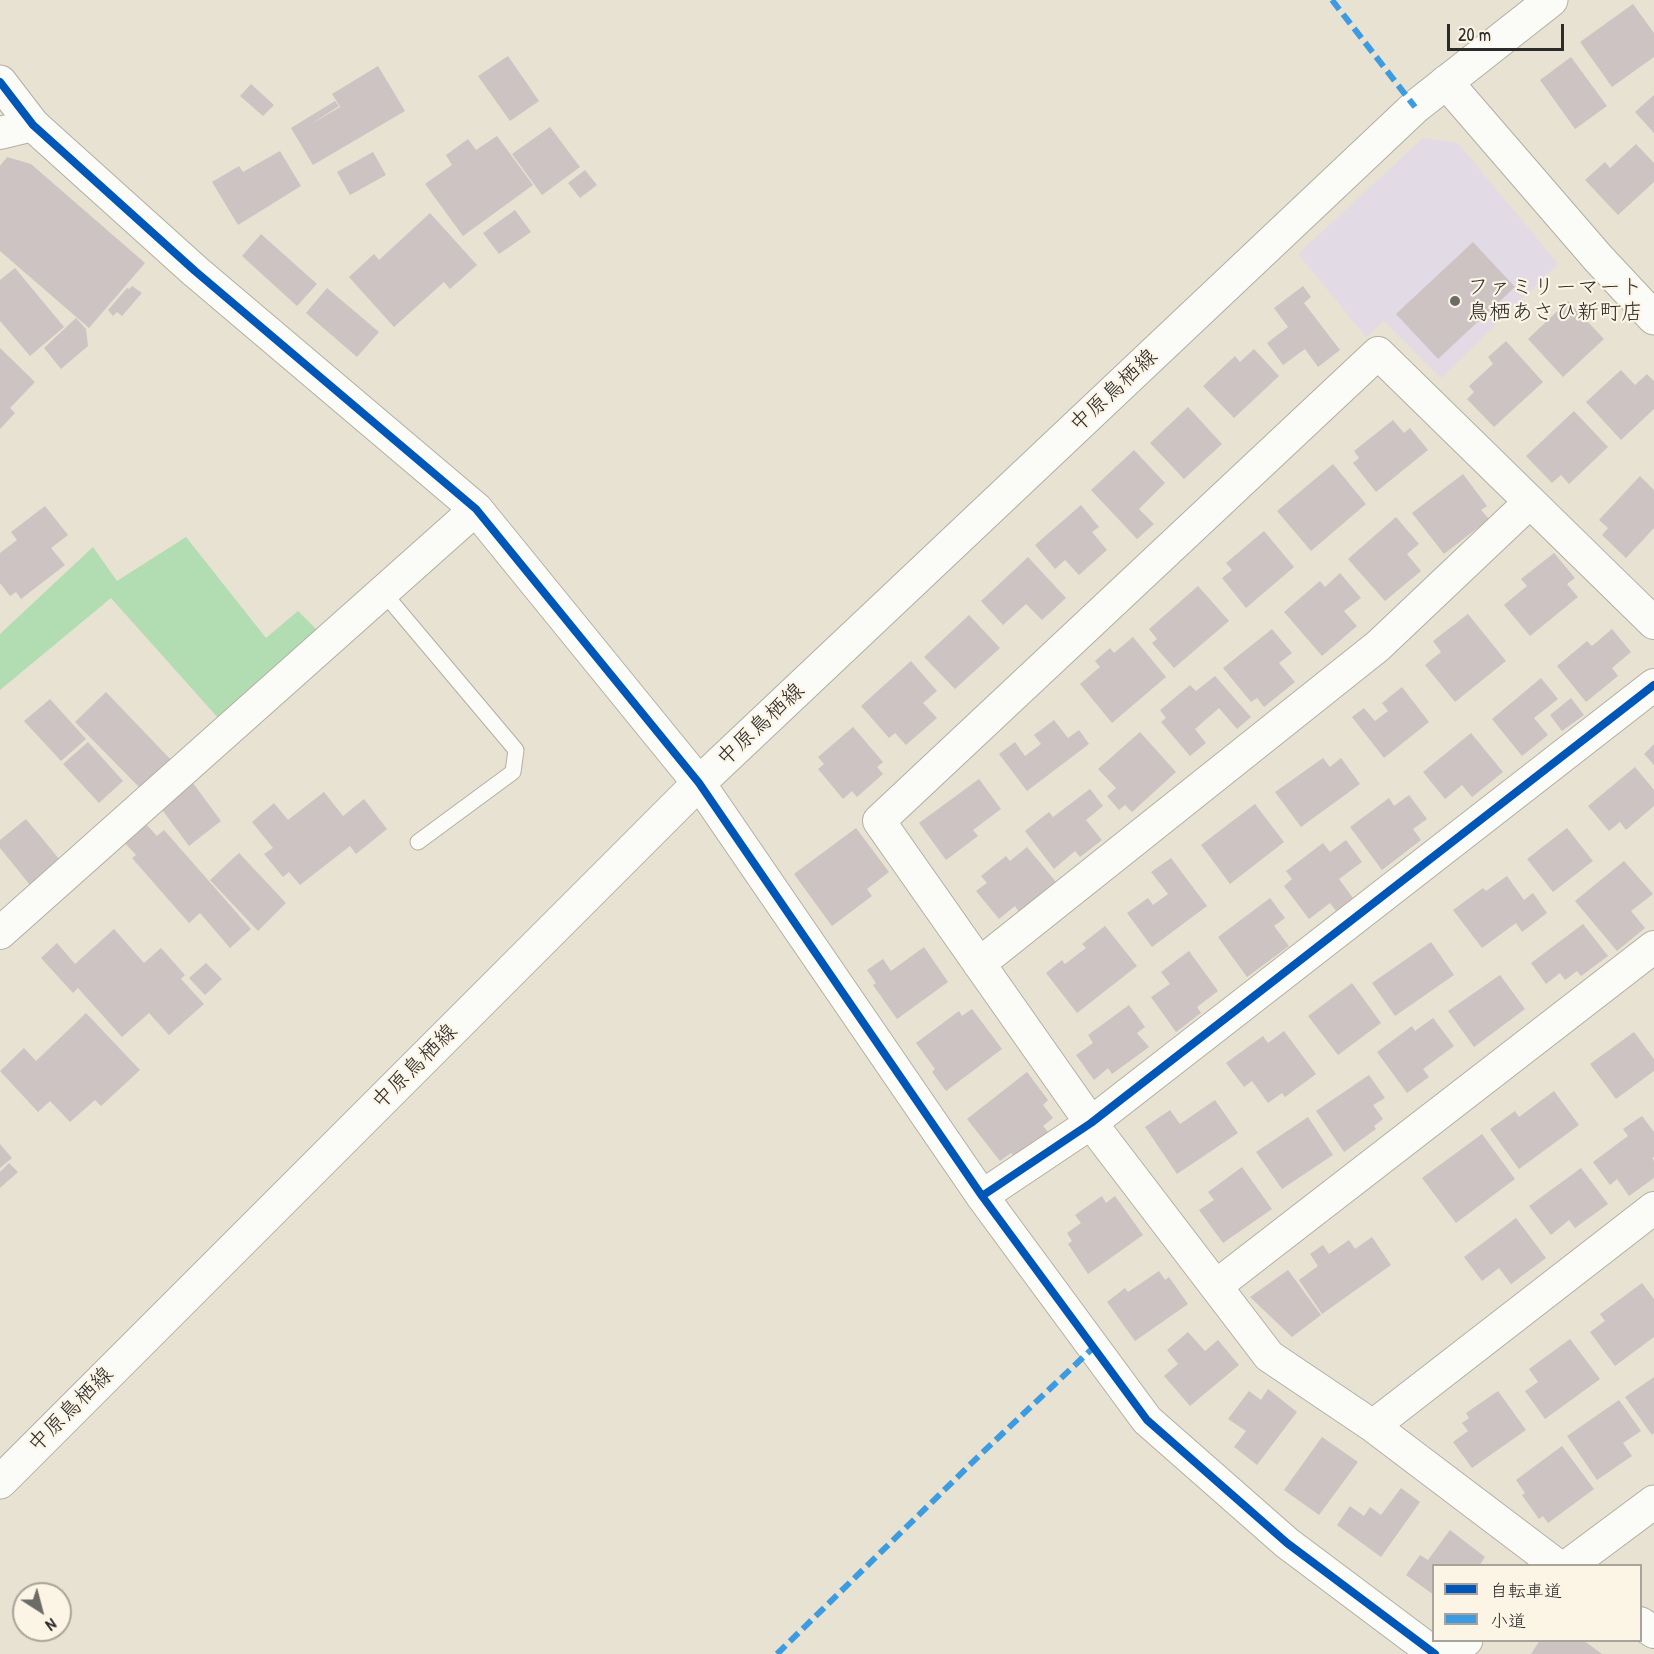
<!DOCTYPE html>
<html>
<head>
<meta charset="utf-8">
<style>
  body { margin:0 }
  #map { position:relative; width:1654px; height:1654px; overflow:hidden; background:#e7e2d1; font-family:"Patrick Hand","Klee One",sans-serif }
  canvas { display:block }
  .legend { position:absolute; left:1432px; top:1564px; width:210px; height:78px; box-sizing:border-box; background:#fcf5e5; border:2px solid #a8a49b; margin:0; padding:8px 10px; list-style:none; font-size:18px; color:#2b2b2b }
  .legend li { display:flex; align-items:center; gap:12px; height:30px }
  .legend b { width:30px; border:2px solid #a8a49b }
  .north { position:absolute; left:12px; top:1582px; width:60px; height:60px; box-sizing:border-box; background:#fcf5e5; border:2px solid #a8a49b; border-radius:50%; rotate:144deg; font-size:16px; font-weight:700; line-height:24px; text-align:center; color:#2b2b2b }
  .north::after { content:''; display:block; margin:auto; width:21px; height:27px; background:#6d6b65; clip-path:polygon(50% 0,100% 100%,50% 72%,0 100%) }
  .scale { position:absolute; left:1447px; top:24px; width:117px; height:27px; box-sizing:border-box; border:3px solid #2b2b2b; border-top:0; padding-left:8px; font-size:18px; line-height:21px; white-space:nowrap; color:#2b2b2b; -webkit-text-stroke:4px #fcf5e5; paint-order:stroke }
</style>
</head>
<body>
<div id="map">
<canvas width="1654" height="1654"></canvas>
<ul class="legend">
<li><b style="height:8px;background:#0057b8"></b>自転車道</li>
<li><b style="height:8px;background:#3d9ce1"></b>小道</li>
</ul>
<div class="north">N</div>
<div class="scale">20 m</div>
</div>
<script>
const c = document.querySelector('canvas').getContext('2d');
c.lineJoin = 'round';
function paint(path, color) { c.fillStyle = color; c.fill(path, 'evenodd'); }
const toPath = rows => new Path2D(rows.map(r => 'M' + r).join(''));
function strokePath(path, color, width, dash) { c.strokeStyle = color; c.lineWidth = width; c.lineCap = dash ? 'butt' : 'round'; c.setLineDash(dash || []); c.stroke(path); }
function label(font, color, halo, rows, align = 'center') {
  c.font = font + ' "Patrick Hand","Klee One",sans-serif'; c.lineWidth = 4.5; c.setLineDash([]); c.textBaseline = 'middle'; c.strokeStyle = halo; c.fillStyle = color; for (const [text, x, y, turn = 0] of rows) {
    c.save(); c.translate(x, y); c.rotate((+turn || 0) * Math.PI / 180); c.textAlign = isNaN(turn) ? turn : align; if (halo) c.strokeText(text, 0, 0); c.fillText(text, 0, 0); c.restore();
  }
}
const built = toPath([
  [1423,138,1458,143,1558,264,1441,378,1384,321,1366,337,1298,254]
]);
const green = toPath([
  [186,537,266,638,298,611,319,632,219,719,111,598,0,690,0,634,93,547,117,581]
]);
const building = toPath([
  [1633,4,1654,33,1654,57,1612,87,1580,42],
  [508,56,539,101,510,121,478,76],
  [1571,57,1607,106,1575,129,1540,80],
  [378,66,405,111,313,165,291,128,335,101,339,106,308,126,340,107,341,108,332,94],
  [251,84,274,105,263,116,240,96],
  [1654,95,1654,133,1635,112],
  [550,127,580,167,542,195,512,154],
  [497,136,533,185,463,236,425,184,452,165,446,155,468,139,476,150],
  [1636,144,1654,163,1654,182,1618,215,1585,180,1605,162,1610,168],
  [280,151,301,186,238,225,212,182,239,166,243,172],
  [373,152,386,175,350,195,337,172],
  [7,157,31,164,145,263,89,328,0,251,0,166],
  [585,170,597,185,580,198,568,183],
  [515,210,531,232,499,254,483,233],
  [430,213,477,265,450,289,444,282,394,327,349,277,374,254,379,260],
  [261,234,317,284,297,306,242,256],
  [1473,242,1515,287,1438,359,1396,314],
  [15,268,64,327,30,356,0,321,0,280],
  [132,286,142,293,122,316,117,312,113,316,108,310,127,288,129,289],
  [1303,286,1311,297,1304,303,1340,350,1318,367,1305,349,1283,365,1267,343,1288,327,1274,308],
  [327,288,379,332,357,357,306,313],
  [1568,301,1604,339,1563,377,1528,339],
  [76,318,86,329,88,346,61,369,44,348],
  [1506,341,1543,382,1494,427,1467,399,1474,392,1469,386,1493,364,1488,357],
  [0,348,35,382,10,408,15,413,0,429],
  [1254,349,1279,376,1234,418,1203,386,1235,356,1240,362],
  [1621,370,1635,385,1647,374,1654,381,1654,409,1621,440,1586,402],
  [1188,407,1222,444,1184,479,1150,443],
  [1574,411,1608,447,1569,484,1561,475,1552,483,1526,456],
  [1393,420,1404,433,1410,428,1428,450,1376,492,1353,463,1359,458,1354,451],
  [1134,450,1165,483,1139,509,1154,524,1137,539,1091,490],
  [1333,464,1366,504,1311,551,1277,511],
  [1463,474,1487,506,1481,510,1489,519,1444,554,1412,513],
  [1640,476,1654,490,1654,528,1626,558,1602,535,1608,528,1599,520],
  [1081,505,1099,527,1092,532,1107,550,1079,575,1065,560,1055,569,1035,545],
  [45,506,68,535,51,548,65,565,21,599,16,592,10,596,0,583,0,553,17,540,11,532],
  [1396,517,1419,544,1407,554,1421,571,1385,601,1348,559],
  [1264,531,1294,567,1246,608,1222,578,1232,570,1226,563],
  [1554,553,1575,578,1567,584,1578,597,1530,636,1504,605,1527,586,1521,579],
  [1028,557,1066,598,1042,620,1026,604,1003,625,981,601],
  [1340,573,1361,598,1344,611,1357,626,1322,656,1284,612,1320,581,1325,587],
  [1198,586,1229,621,1174,668,1152,643,1157,639,1149,629],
  [1468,614,1506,661,1455,702,1425,665,1441,652,1433,641],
  [969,615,1000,648,955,689,924,657],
  [1272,629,1292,653,1279,663,1295,682,1264,707,1257,698,1251,702,1223,668],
  [1612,629,1631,652,1612,668,1618,676,1586,702,1557,666,1587,641,1592,646],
  [1133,637,1166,677,1112,723,1080,684,1100,667,1095,661,1110,648,1114,653],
  [911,661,937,691,923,703,937,718,906,745,895,733,889,738,861,706],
  [1215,676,1251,717,1237,729,1219,708,1195,729,1206,743,1190,756,1161,722,1166,718,1160,710,1190,685,1196,691],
  [1541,678,1558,699,1534,718,1548,735,1522,756,1492,719],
  [1402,687,1429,722,1384,758,1352,717,1364,708,1375,721,1388,711,1382,703],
  [106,692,172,761,141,789,75,722],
  [1571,698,1584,715,1562,731,1550,715],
  [50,699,86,739,61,761,24,721],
  [1054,720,1068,738,1079,730,1089,744,1027,791,999,754,1015,742,1025,756,1041,744,1034,735],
  [853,727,883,762,877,767,883,774,857,797,852,791,843,799,818,769,824,764,818,757],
  [1140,732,1176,772,1132,812,1125,805,1119,810,1107,796,1116,788,1098,769],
  [1471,733,1503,772,1472,797,1462,785,1445,799,1423,772],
  [88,742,123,781,99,803,63,764],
  [1654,744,1654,765,1644,754],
  [1323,758,1330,767,1341,758,1360,784,1301,827,1275,792],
  [1635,767,1654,790,1654,806,1626,830,1620,822,1609,831,1588,806],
  [190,779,221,821,189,846,157,803],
  [979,779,1001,809,973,830,978,836,946,860,919,823],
  [1090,789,1103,806,1086,820,1102,840,1080,857,1075,851,1054,869,1025,831,1049,812,1053,817],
  [324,792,343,816,364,799,387,829,356,854,350,846,300,885,289,872,283,877,264,854,273,848,252,822,274,803,288,820],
  [1409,795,1427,819,1413,829,1421,840,1382,870,1350,827,1389,798,1394,806],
  [1255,804,1284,842,1230,884,1201,845],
  [26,819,60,860,30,885,0,848,0,840],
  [145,823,157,836,164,830,251,929,230,948,200,913,189,923,132,858,136,855,124,842],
  [856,828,889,872,867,889,872,896,832,926,794,874],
  [1567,828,1593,861,1553,892,1527,859],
  [1346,840,1362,862,1339,879,1353,898,1336,911,1330,903,1309,919,1284,886,1292,879,1286,871,1323,843,1330,852],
  [1027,847,1056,882,1019,912,1015,906,999,919,976,891,987,883,981,876,1006,856,1010,861],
  [239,853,286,903,258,931,210,880],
  [1171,858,1207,906,1152,947,1127,913,1148,898,1153,905,1168,894,1151,872],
  [1624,861,1653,894,1631,911,1645,928,1617,951,1575,901],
  [1507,876,1524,900,1533,893,1547,913,1522,932,1516,923,1482,948,1453,910,1483,888,1486,891],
  [1270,898,1285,918,1274,926,1289,946,1247,977,1218,937],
  [1583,924,1608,956,1581,976,1577,971,1565,980,1560,973,1546,984,1531,963],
  [1105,926,1137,966,1077,1013,1046,973,1062,960,1065,964,1086,948,1082,944],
  [114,929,144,963,161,948,185,975,181,979,204,1004,169,1035,149,1013,122,1037,78,988,73,993,41,958,57,943,75,964],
  [1431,942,1454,975,1395,1016,1372,983],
  [924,947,948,982,897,1019,873,985,876,983,867,970,883,959,891,971],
  [1189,951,1218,991,1197,1007,1201,1013,1176,1032,1151,997,1170,984,1161,972],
  [206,963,222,979,205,995,189,978],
  [1500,975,1525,1009,1474,1047,1448,1011],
  [1352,983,1381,1023,1338,1055,1308,1016],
  [1129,1005,1145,1027,1137,1033,1149,1047,1112,1074,1108,1068,1094,1080,1076,1055,1093,1043,1088,1035],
  [972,1009,1002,1049,946,1091,932,1072,935,1069,916,1043,959,1011,962,1016],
  [86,1013,140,1070,101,1106,95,1100,70,1122,50,1101,38,1112,0,1071,24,1048,36,1061],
  [1433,1018,1454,1046,1423,1069,1429,1077,1407,1093,1377,1052,1412,1026,1415,1031],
  [1284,1031,1316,1074,1285,1097,1282,1093,1268,1103,1252,1081,1244,1087,1226,1063,1263,1036,1268,1043],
  [1634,1032,1654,1059,1654,1071,1616,1099,1590,1064],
  [1027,1072,1048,1100,1043,1105,1053,1118,1043,1126,1049,1133,1016,1158,1011,1153,1000,1161,967,1119],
  [1369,1075,1385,1098,1373,1105,1383,1119,1374,1126,1376,1129,1344,1152,1316,1111],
  [1554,1091,1579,1125,1519,1169,1490,1129,1515,1111,1519,1117],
  [1215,1100,1238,1133,1177,1174,1145,1127,1170,1110,1180,1124],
  [1642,1116,1654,1132,1654,1157,1652,1158,1654,1161,1654,1178,1629,1196,1617,1179,1610,1185,1593,1162,1628,1136,1623,1129],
  [1308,1117,1333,1155,1282,1189,1256,1152],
  [1482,1134,1515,1179,1456,1223,1422,1178],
  [0,1144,12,1158,0,1168],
  [9,1163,18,1172,0,1188,0,1172],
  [1242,1167,1272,1209,1223,1243,1199,1210,1214,1200,1208,1192],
  [1581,1168,1608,1204,1575,1228,1569,1220,1551,1235,1529,1206],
  [1102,1196,1106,1203,1115,1196,1143,1235,1088,1274,1068,1244,1072,1241,1067,1233,1081,1223,1075,1215],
  [1516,1218,1546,1258,1511,1284,1499,1268,1482,1281,1464,1257],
  [1372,1237,1391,1265,1322,1314,1299,1280,1318,1266,1310,1254,1323,1245,1329,1254,1349,1240,1355,1249],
  [1288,1270,1321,1315,1292,1337,1250,1297],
  [1159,1271,1165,1280,1169,1277,1188,1304,1135,1341,1107,1302,1125,1288,1128,1292],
  [1642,1283,1654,1299,1654,1337,1615,1366,1590,1332,1605,1321,1600,1314],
  [1188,1332,1205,1351,1218,1340,1239,1365,1190,1406,1164,1376,1178,1364,1167,1350],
  [1570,1339,1600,1379,1545,1419,1525,1391,1538,1382,1529,1369],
  [1654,1377,1654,1433,1652,1435,1625,1397],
  [1268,1389,1297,1412,1257,1465,1234,1447,1246,1431,1228,1419,1249,1391,1261,1400],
  [1498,1391,1526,1430,1472,1468,1453,1442,1468,1431,1462,1423,1469,1418,1466,1413],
  [1619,1400,1641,1431,1623,1443,1632,1456,1597,1480,1567,1436],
  [1322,1437,1358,1462,1319,1515,1284,1490],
  [1562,1446,1594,1489,1548,1523,1543,1516,1539,1519,1522,1495,1525,1493,1516,1480],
  [1401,1488,1420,1502,1381,1557,1337,1525,1350,1506,1364,1516,1370,1507,1381,1515],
  [1450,1530,1485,1557,1479,1566,1434,1566,1434,1595,1406,1575,1420,1555,1428,1560],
  [1540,1640,1583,1640,1602,1654,1531,1654]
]);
const service = toPath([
  [383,592,516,750,513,772,418,842]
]);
const minor = toPath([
  [0,133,33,125],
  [699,783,982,1196,1147,1420,1287,1543,1435,1654],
  [0,933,476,509],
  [979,964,1378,646,1530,502],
  [982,1196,1091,1123,1654,685],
  [1216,1286,1654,947],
  [1373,1426,1654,1208],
  [1558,1566,1373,1426,1269,1356,1091,1123,879,821,1378,353,1654,623],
  [1640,1623,1654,1632]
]);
const tertiary = toPath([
  [0,82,33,125,195,271,476,509,699,783],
  [1446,82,1598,258,1654,318],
  [1568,1566,1654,1502],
  [1447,1654,1466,1640]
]);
const secondary = toPath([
  [0,1482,699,783,1415,107,1551,0]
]);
const quiet = toPath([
  [1332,0,1415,107],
  [777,1654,982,1453,1093,1348]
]);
const cycleway = toPath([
  [0,82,33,125,195,271,476,509,699,783,982,1196,1147,1420,1287,1543,1435,1654],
  [982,1196,1091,1123,1654,685]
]);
const markers = [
  [1455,301,6,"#6d6b65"]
];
const poiNames = [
  ["ファミリーマート",1467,288],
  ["鳥栖あさひ新町店",1467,313]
];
const streetNames = [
  ["中原鳥栖線",1114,391,-43],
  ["中原鳥栖線",761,725,-43],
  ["中原鳥栖線",415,1067,-45],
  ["中原鳥栖線",71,1410,-45]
];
paint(built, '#e2dbe5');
paint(green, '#b2dcb2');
paint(building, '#cdc3c2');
strokePath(service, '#b2afa4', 17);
strokePath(minor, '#b2afa4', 34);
strokePath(tertiary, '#b2afa4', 35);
strokePath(secondary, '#b2afa4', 35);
strokePath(service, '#fbfbf8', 15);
strokePath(minor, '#fbfbf8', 32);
strokePath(tertiary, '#fbfbf8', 33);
strokePath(secondary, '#fbfbf8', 33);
strokePath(quiet, '#3d9ce1', 6, [12, 6]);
strokePath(cycleway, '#0057b8', 8);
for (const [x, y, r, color] of markers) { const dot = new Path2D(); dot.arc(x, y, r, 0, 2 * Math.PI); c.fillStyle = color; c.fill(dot); strokePath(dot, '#fcf5e5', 2); }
label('22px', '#2b2b2b', '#fcf5e5', poiNames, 'left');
label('22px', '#2b2b2b', '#fcf5e5', streetNames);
</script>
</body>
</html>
